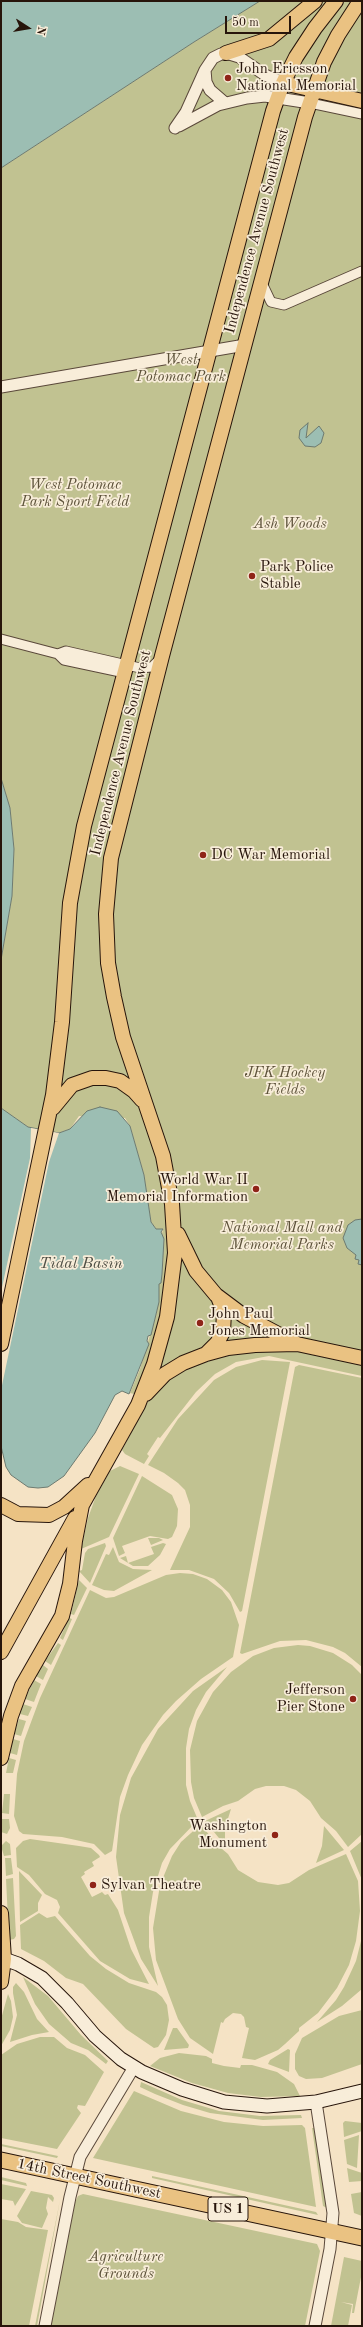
<!DOCTYPE html>
<html>
<head>
<meta charset="utf-8">
<style>
  body { margin:0 }
  #map { position:relative; width:363px; height:2327px; overflow:hidden; background:#f5e3c5; font-family:"Old Standard TT",serif }
  canvas { display:block }
  .frame { position:absolute; inset:0; border:2px solid #27150b; pointer-events:none }
  .north { position:absolute; left:8px; top:8px; width:40px; height:40px; -webkit-text-stroke:3px #f8edd9; paint-order:stroke; rotate:102deg; font-size:11px; font-weight:700; line-height:16px; text-align:center; color:#27150b }
  .north::after { content:''; display:block; margin:auto; width:14px; height:18px; background:#27150b; clip-path:polygon(50% 0,100% 100%,50% 72%,0 100%) }
  .scale { position:absolute; left:225px; top:16px; width:66px; height:18px; box-sizing:border-box; border:2px solid #27150b; border-top:0; padding-left:5px; font-size:12px; line-height:14px; white-space:nowrap; color:#27150b; -webkit-text-stroke:3px #f8edd9; paint-order:stroke }
</style>
</head>
<body>
<div id="map">
<canvas width="363" height="2327"></canvas>
<div class="frame"></div>
<div class="north">N</div>
<div class="scale">50 m</div>
</div>
<script>
const c = document.querySelector('canvas').getContext('2d');
c.lineJoin = 'round';
function paint(path, color) { c.fillStyle = color; c.fill(path, 'evenodd'); }
const toPath = rows => new Path2D(rows.map(r => 'M' + r).join(''));
function strokePath(path, color, width, dash) { c.strokeStyle = color; c.lineWidth = width; c.lineCap = dash ? 'butt' : 'round'; c.setLineDash(dash || []); c.stroke(path); }
function label(font, color, halo, rows, align = 'center') {
  c.font = font + ' "Old Standard TT",serif'; c.lineWidth = 3.5; c.setLineDash([]); c.textBaseline = 'middle'; c.strokeStyle = halo; c.fillStyle = color; for (const [text, x, y, turn = 0] of rows) {
    c.save(); c.translate(x, y); c.rotate((+turn || 0) * Math.PI / 180); c.textAlign = isNaN(turn) ? turn : align; if (halo) c.strokeText(text, 0, 0); c.fillText(text, 0, 0); c.restore();
  }
}
const green = toPath([
  [260,1,362,1,362,1376,269,1356,236,1362,215,1374,196,1392,160,1438,158,1437,147,1454,149,1456,144,1464,125,1454,122,1450,150,1398,130,1393,140,1369,157,1311,159,1284,162,1274,164,1239,161,1238,163,1229,156,1229,151,1222,144,1175,130,1126,125,1118,79,1116,70,1129,59,1133,28,1127,1,1108,1,960,12,896,14,849,10,808,1,778,1,168,194,42],
  [262,1360,290,1362,242,1611,240,1612,229,1593,214,1579,189,1570,170,1570,190,1527,190,1505,185,1490,178,1483,164,1473,148,1465,178,1419,214,1380,236,1367],
  [299,1365,362,1378,362,1667,345,1653,333,1647,306,1640,280,1641,242,1654,240,1653,295,1367],
  [120,1466,139,1474,109,1537,81,1549,88,1518,96,1496,110,1471],
  [142,1476,172,1495,178,1509,177,1526,172,1537,168,1539,150,1536,122,1546,125,1553,119,1556,113,1538],
  [148,1538,159,1538,163,1540,151,1545],
  [105,1543,106,1546,90,1583,79,1571,82,1570,85,1553,88,1549],
  [163,1543,166,1544,160,1555,148,1566,133,1566,120,1558,126,1556,128,1563,154,1554,151,1547],
  [113,1547,119,1562,133,1569,152,1570,114,1591,104,1590,92,1585,106,1554,109,1555],
  [180,1573,193,1574,207,1579,222,1590,231,1602,239,1625,233,1657,201,1679,176,1701,163,1715,142,1745,128,1775,120,1797,112,1851,105,1855,94,1844,62,1837,23,1834,19,1831,14,1816,17,1774,24,1741,40,1698,90,1590,106,1598,114,1597,166,1575],
  [79,1580,87,1588,74,1615,71,1614],
  [69,1618,72,1619,63,1640,60,1638],
  [58,1643,61,1645,51,1665,45,1661],
  [298,1645,310,1646,333,1653,352,1665,362,1675,362,1834,348,1847,336,1831,321,1818,310,1801,296,1790,284,1786,266,1786,255,1789,238,1801,223,1806,202,1817,194,1798,191,1782,190,1750,197,1721,213,1692,231,1672,253,1656,274,1648],
  [43,1665,48,1669,43,1680,36,1676],
  [227,1667,206,1692,196,1710,189,1729,186,1748,186,1785,190,1801,198,1820,170,1849,162,1863,153,1892,149,1917,149,1947,158,1986,141,1959,124,1913,116,1857,120,1815,131,1778,158,1729,193,1691],
  [34,1680,41,1684,34,1702,25,1699],
  [23,1704,32,1707,28,1716,20,1714],
  [19,1719,26,1721,21,1736,14,1734],
  [13,1739,20,1741,17,1755,10,1753],
  [9,1758,16,1760,13,1773,6,1773],
  [4,1794,10,1794,9,1814,2,1813],
  [231,1809,225,1828,225,1842,223,1843,205,1821],
  [2,1819,9,1819,10,1828,7,1834,1,1832],
  [201,1824,215,1843,228,1854,238,1870,258,1882,278,1885,289,1883,309,1870,346,1854,358,1881,360,1911,356,1941,349,1965,337,1988,318,2013,299,2028,299,2031,285,2044,278,2050,255,2060,242,2058,249,2028,246,2027,244,2017,241,2014,233,2013,225,2019,223,2023,221,2022,213,2054,190,2038,178,2019,156,1960,153,1928,160,1885,172,1856,181,1842],
  [324,1826,344,1850,316,1863,322,1846],
  [30,1839,79,1846,91,1848,99,1855,100,1857,92,1862,94,1866,84,1872,85,1874,81,1877,92,1897,102,1892,105,1895,108,1894,118,1910,131,1949,149,1984,130,1979,100,1961,58,1913,60,1907,57,1900,45,1894,29,1875,17,1867,16,1848,23,1841],
  [6,1841,10,1844,11,1855,4,1856,1,1846],
  [362,1841,362,1880,350,1851],
  [5,1858,11,1858,13,1874,6,1876],
  [19,1871,42,1895,38,1903,38,1911,20,1922],
  [13,1878,16,1936,14,1939,9,1940,6,1879],
  [39,1913,47,1918,55,1916,90,1956,106,1969,129,1983,156,1992,162,1997,167,2005,169,2020,166,2035,158,2047,154,2048,126,2029,83,1984,66,1978,44,1961,21,1949,20,1925],
  [362,1937,362,1989,342,2006,317,2022,336,2000,344,1987,356,1961],
  [23,1977,48,1996,81,2035,108,2061,106,2064,88,2050,71,2043,49,2024,35,2004],
  [16,1983,24,1992,37,2019,49,2032,32,2035,10,2042,17,2015,13,1993,13,1987],
  [8,1994,11,2001,13,2017,10,2030,1,2046,1,2019],
  [362,2010,362,2064,322,2078,306,2079,299,2076,295,2069,295,2054,302,2038,339,2016],
  [173,2028,177,2028,189,2045,188,2048,164,2050],
  [40,2037,54,2037,67,2048,85,2055,104,2072,85,2106,78,2105,77,2108,81,2113,57,2149,1,2138,1,2055,17,2044],
  [288,2049,290,2050,289,2072,268,2064,270,2060],
  [179,2053,206,2056,212,2059,212,2063,224,2066,240,2068,241,2065,252,2065,277,2072,294,2084,300,2096,261,2097,228,2093,192,2083,150,2066,160,2058],
  [141,2082,182,2100,219,2111,260,2116,301,2115,302,2118,263,2120,210,2113,183,2105,155,2094,140,2087],
  [134,2091,181,2111,224,2122,263,2126,302,2125,305,2128,316,2207,93,2158],
  [345,2121,362,2123,362,2131,344,2137,343,2123],
  [312,2128,315,2128,327,2208,323,2206],
  [359,2135,357,2168,347,2164,344,2140],
  [1,2144,58,2156,57,2158,1,2146],
  [347,2168,362,2173,362,2181,349,2182],
  [152,2176,316,2212,318,2215,152,2178],
  [1,2177,26,2183,27,2186,1,2180],
  [1,2184,26,2189,15,2206,13,2201,1,2199],
  [31,2191,52,2195,54,2198,53,2202,48,2197,46,2208,48,2214,42,2228,22,2223,17,2216],
  [362,2192,362,2216,354,2213,351,2194],
  [83,2194,317,2244,320,2251,305,2326,51,2326,75,2202,78,2196],
  [60,2200,37,2326,35,2326],
  [1,2219,18,2222,26,2227,48,2230,29,2326,1,2326],
  [344,2257,362,2261,362,2272,354,2313,352,2313,353,2304,341,2302,352,2305,348,2326,331,2326]
]);
const water = toPath([
  [1,1,260,1,194,42,1,168,1,1],
  [308,423,306,438,319,426,324,433,321,443,315,447,305,446,299,438,300,430,308,423],
  [1,778,10,808,14,849,12,896,1,960,1,778],
  [100,1107,117,1111,130,1126,144,1175,151,1222,156,1229,163,1229,161,1232,164,1239,162,1274,161,1283,159,1284,159,1302,151,1335,148,1336,147,1341,149,1344,129,1394,122,1391,115,1395,95,1433,64,1476,48,1487,38,1488,28,1487,11,1475,6,1467,1,1446,1,1108,28,1127,59,1133,70,1129,87,1111,100,1107],
  [362,1219,362,1265,358,1264,359,1260,355,1259,356,1255,347,1248,343,1238,348,1225,355,1220,362,1219]
]);
const pier = toPath([
  [31,1128,59,1133,49,1162,1,1390,1,1292,30,1158]
]);
const minor = toPath([
  [310,103,362,114],
  [262,283,271,302,284,305,362,271],
  [1,639,58,654,66,651,140,668,152,667,160,659],
  [58,654,64,660,125,673]
]);
const tertiary = toPath([
  [205,70,206,82,210,90,225,103],
  [179,126,218,105,247,98,265,96,310,103],
  [175,128,186,112,205,70,213,58,221,54,226,53,239,57,265,75,283,83],
  [1,387,245,345],
  [45,2326,70,2197,80,2157,134,2067],
  [315,2326,330,2249,333,2213,316,2102]
]);
const secondary = toPath([
  [1,1958,18,1964,42,1978,67,2003,95,2036,121,2059,142,2072,182,2089,224,2102,267,2106,316,2102,362,2091]
]);
const primary = toPath([
  [226,53,269,39,315,1],
  [283,83,362,101],
  [53,1108,72,1085,92,1078,106,1078,120,1081,134,1091,142,1100],
  [178,1234,196,1271,216,1295,244,1316,297,1344],
  [1,1344,53,1095,62,1022,70,903,84,826,273,111,283,83,296,57,315,28,336,1],
  [206,1354,217,1343,223,1332,224,1312,218,1297],
  [146,1394,165,1374,183,1363,206,1354,228,1348,255,1345,297,1344,362,1358],
  [1,1505,18,1514,49,1515,64,1507,88,1485],
  [1,1652,75,1518],
  [1,1758,11,1716,22,1686,62,1616,70,1584,75,1541,82,1505,138,1405,154,1364,167,1317,175,1253,172,1204,163,1156,123,1037,114,997,108,963,106,914,111,858,162,656,305,117,324,62,338,35,360,1],
  [1,1913,4,1959,1,1982]
]);
const trunk = toPath([
  [1,2160,362,2238]
]);
const markers = [
  [228,78,4,"#8f2418"],
  [252,576,4,"#8f2418"],
  [203,855,4,"#8f2418"],
  [256,1189,4,"#8f2418"],
  [200,1323,4,"#8f2418"],
  [353,1699,4,"#8f2418"],
  [275,1835,4,"#8f2418"],
  [93,1885,4,"#8f2418"]
];
const shields = [
  [228,2209,40]
];
const shieldNames = [
  ["US 1",228,2209]
];
const poiNames = [
  ["John Ericsson",236,69],
  ["National Memorial",236,86],
  ["Park Police",260,567],
  ["Stable",260,584],
  ["DC War Memorial",211,855],
  ["World War II",248,1180,"right"],
  ["Memorial Information",248,1197,"right"],
  ["John Paul",208,1314],
  ["Jones Memorial",208,1331],
  ["Jefferson",345,1690,"right"],
  ["Pier Stone",345,1707,"right"],
  ["Washington",267,1826,"right"],
  ["Monument",267,1843,"right"],
  ["Sylvan Theatre",101,1885]
];
const streetNames = [
  ["Independence Avenue Southwest",257,231,-75],
  ["Independence Avenue Southwest",121,753,-76],
  ["14th Street Southwest",89,2179,12]
];
const parkNames = [
  ["West",181,360],
  ["Potomac Park",181,377],
  ["West Potomac",75,485],
  ["Park Sport Field",75,502],
  ["Ash Woods",290,524],
  ["JFK Hockey",285,1073],
  ["Fields",285,1090],
  ["National Mall and",282,1228],
  ["Memorial Parks",282,1245],
  ["Agriculture",126,2257],
  ["Grounds",126,2274]
];
const waterNames = [
  ["Tidal Basin",81,1264]
];
paint(green, '#c1c291');
paint(water, '#9cbeb3');
strokePath(water, '#6d7a70', 1);
paint(pier, '#f5e3c5');
strokePath(minor, '#5a483a', 11);
strokePath(tertiary, '#5a483a', 13);
strokePath(secondary, '#27150b', 15);
strokePath(primary, '#27150b', 16);
strokePath(trunk, '#27150b', 17);
strokePath(minor, '#f8edd9', 9);
strokePath(tertiary, '#f8edd9', 11);
strokePath(secondary, '#f8edd9', 13);
strokePath(primary, '#eac282', 14);
strokePath(trunk, '#eac282', 15);
for (const [x, y, r, color] of markers) { const dot = new Path2D(); dot.arc(x, y, r, 0, 2 * Math.PI); c.fillStyle = color; c.fill(dot); strokePath(dot, '#f8edd9', 1.5); }
for (const [x, y, w] of shields) { const box = new Path2D(); box.roundRect(x - w / 2, y - 12, w, 24, 3); c.fillStyle = '#f8edd9'; c.fill(box); strokePath(box, '#27150b', 1); }
label('bold 14px', '#27150b', null, shieldNames);
label('15px', '#27150b', '#f8edd9', poiNames, 'left');
label('15px', '#27150b', '#f8edd9', streetNames);
label('italic 15px', '#5d523a', '#f8edd9', parkNames);
label('italic 16px', '#505046', '#f8edd9', waterNames);
</script>
</body>
</html>
